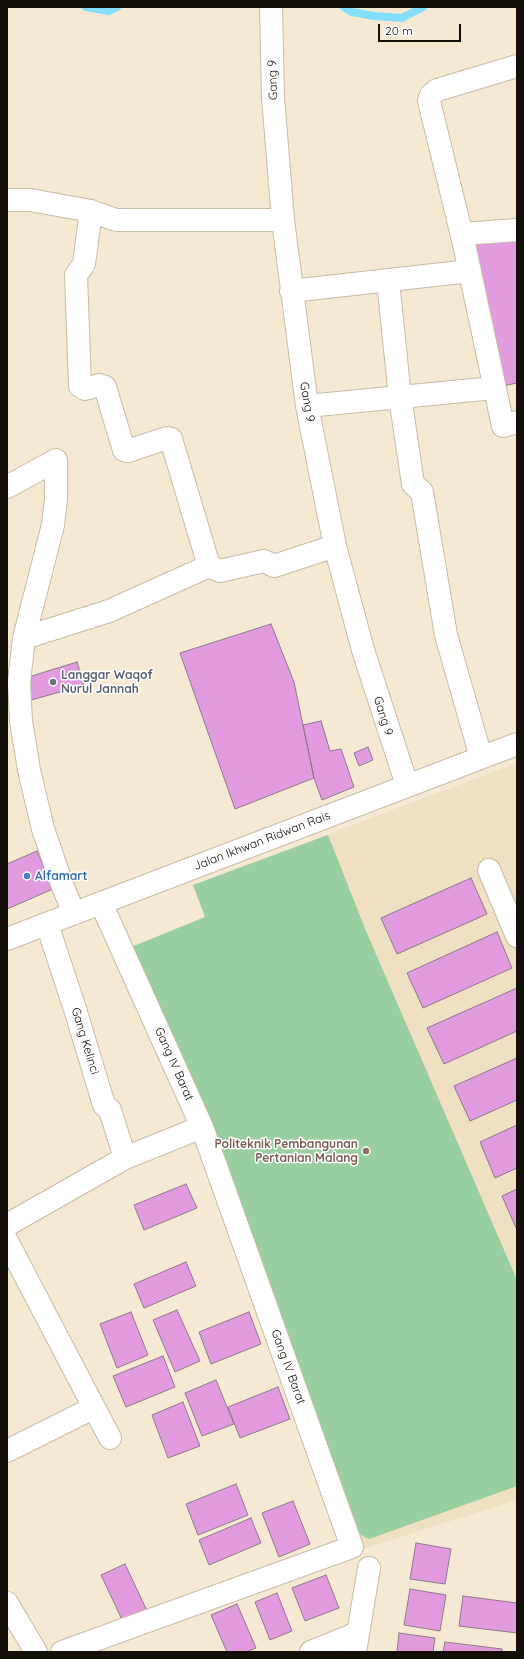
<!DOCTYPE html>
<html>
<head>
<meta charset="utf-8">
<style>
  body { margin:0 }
  #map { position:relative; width:524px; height:1659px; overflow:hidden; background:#f5e9d4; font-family:Quicksand,sans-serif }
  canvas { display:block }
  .frame { position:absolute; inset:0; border:8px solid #141009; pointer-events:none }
  .scale { position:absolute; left:378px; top:24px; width:83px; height:18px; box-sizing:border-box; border:2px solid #141009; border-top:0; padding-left:5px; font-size:12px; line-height:14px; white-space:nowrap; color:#141009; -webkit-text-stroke:3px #fff; paint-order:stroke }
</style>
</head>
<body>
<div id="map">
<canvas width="524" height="1659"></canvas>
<div class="frame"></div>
<div class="scale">20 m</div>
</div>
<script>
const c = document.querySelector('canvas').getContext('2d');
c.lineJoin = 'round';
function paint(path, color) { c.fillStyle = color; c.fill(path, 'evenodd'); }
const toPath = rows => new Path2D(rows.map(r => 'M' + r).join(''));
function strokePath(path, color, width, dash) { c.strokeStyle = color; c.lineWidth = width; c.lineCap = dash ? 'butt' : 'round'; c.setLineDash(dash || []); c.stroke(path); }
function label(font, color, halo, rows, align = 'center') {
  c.font = font + ' Quicksand,sans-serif'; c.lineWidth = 3; c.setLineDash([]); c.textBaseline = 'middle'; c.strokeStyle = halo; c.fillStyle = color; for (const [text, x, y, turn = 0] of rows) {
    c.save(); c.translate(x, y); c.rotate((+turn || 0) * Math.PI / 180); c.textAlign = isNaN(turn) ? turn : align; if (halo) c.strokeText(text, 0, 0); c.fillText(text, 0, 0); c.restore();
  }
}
const built = toPath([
  [517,763,517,1500,359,1550,129,948,205,917,193,885]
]);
const green = toPath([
  [328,835,366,931,517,1280,517,1486,369,1539,353,1531,129,948,205,917,193,885]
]);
const stream = toPath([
  [86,7,109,11,117,7],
  [344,7,352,12,374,16,402,18,423,7]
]);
const building = toPath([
  [517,236,517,383,498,387,466,240,517,236],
  [271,624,294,682,314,778,235,809,180,653,271,624],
  [77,662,84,685,28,701,22,679,77,662],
  [321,721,330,751,341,749,354,787,322,800,314,778,303,725,321,721],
  [368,747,373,760,359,766,354,753,368,747],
  [37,851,53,889,7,909,7,864,37,851],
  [471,878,487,914,397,954,381,918,471,878],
  [497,932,512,968,423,1008,407,973,497,932],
  [517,988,517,1031,444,1064,427,1028,517,988],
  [517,1058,517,1100,470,1121,454,1086,517,1058],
  [517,1125,517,1168,495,1178,480,1142,517,1125],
  [186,1184,197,1208,144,1230,134,1205,186,1184],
  [517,1189,517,1230,502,1196,517,1189],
  [186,1262,196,1286,144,1308,134,1284,186,1262],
  [177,1310,200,1361,175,1372,153,1320,177,1310],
  [131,1312,148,1355,117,1368,100,1324,131,1312],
  [249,1312,261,1344,211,1364,199,1332,249,1312],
  [163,1356,175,1387,126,1407,113,1376,163,1356],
  [216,1380,234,1424,202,1436,185,1393,216,1380],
  [278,1387,290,1419,240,1438,228,1407,278,1387],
  [183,1402,200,1446,168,1458,152,1415,183,1402],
  [236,1484,248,1515,198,1535,186,1504,236,1484],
  [293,1501,310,1544,279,1557,262,1513,293,1501],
  [251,1518,261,1543,209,1565,199,1540,251,1518],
  [416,1543,451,1549,445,1584,410,1579,416,1543],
  [125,1564,149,1615,125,1626,101,1575,125,1564],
  [326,1575,339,1608,305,1621,292,1588,326,1575],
  [410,1589,446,1595,440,1631,404,1625,410,1589],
  [277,1593,292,1631,270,1640,255,1602,277,1593],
  [463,1596,517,1603,517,1633,459,1626,463,1596],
  [237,1604,256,1648,246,1652,227,1652,211,1615,237,1604],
  [399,1633,435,1638,433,1652,397,1652,399,1633],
  [445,1642,502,1649,502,1652,443,1652,445,1642]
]);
const minor = toPath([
  [271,7,273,97,283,220,307,406,335,546,363,650,407,785],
  [517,66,437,90,431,95,429,101,464,244,503,426,517,422],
  [7,200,30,200,91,211,116,220,283,220],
  [91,211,84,264,76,275,80,386,85,389,99,385,105,387,124,450,128,451,167,438,171,439,209,566,220,571,264,561,274,566,335,546],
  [462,234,517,230],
  [388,281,400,397,413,484,422,492,446,635,481,757],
  [291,291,470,271],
  [307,406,494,388],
  [7,487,56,460,56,499,53,525,24,638,19,682,21,721,29,770,43,829,63,887,74,913],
  [24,638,109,611,209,566],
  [489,870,517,936],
  [47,924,75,1009,104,1105,110,1110,125,1158],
  [7,1225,125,1158,202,1127],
  [7,1241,110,1438],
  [7,1451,93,1408],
  [7,1603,36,1652],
  [62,1652,352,1547,202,1127,101,903],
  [311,1652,358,1633],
  [355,1652,369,1568]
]);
const major = toPath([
  [7,939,517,744]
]);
const markers = [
  [53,682,4,"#6b7280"],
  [27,876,4,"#3f7fe0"],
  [366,1151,4,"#8d6e63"]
];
const streetNames = [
  ["Gang 9",273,80,-92],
  ["Gang 9",307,402,80],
  ["Gang 9",383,716,73],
  ["Jalan Ikhwan Ridwan Rais",262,841,-21],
  ["Gang Kelinci",85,1041,73],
  ["Gang IV Barat",174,1064,66],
  ["Gang IV Barat",288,1367,70]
];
const worshipNames = [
  ["Langgar Waqof",61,675],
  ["Nurul Jannah",61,689]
];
const shopNames = [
  ["Alfamart",35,876]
];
const educationNames = [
  ["Politeknik Pembangunan",358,1144],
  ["Pertanian Malang",358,1158]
];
paint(built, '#efdfc3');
paint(green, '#99cea0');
strokePath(stream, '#83dffd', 8);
paint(building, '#e29bdf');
strokePath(building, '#8b7a89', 1);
strokePath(minor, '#c8bca8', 24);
strokePath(major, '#c8bca8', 24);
strokePath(minor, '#fff', 22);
strokePath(major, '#fff', 22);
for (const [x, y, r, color] of markers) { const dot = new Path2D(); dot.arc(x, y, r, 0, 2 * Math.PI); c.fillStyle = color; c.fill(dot); strokePath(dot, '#fff', 1.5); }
label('12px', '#141009', '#fff', streetNames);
label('bold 12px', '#5b616d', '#fff', worshipNames, 'left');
label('bold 12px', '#366cbe', '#fff', shopNames, 'left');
label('bold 12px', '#785e54', '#fff', educationNames, 'right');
</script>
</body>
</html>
